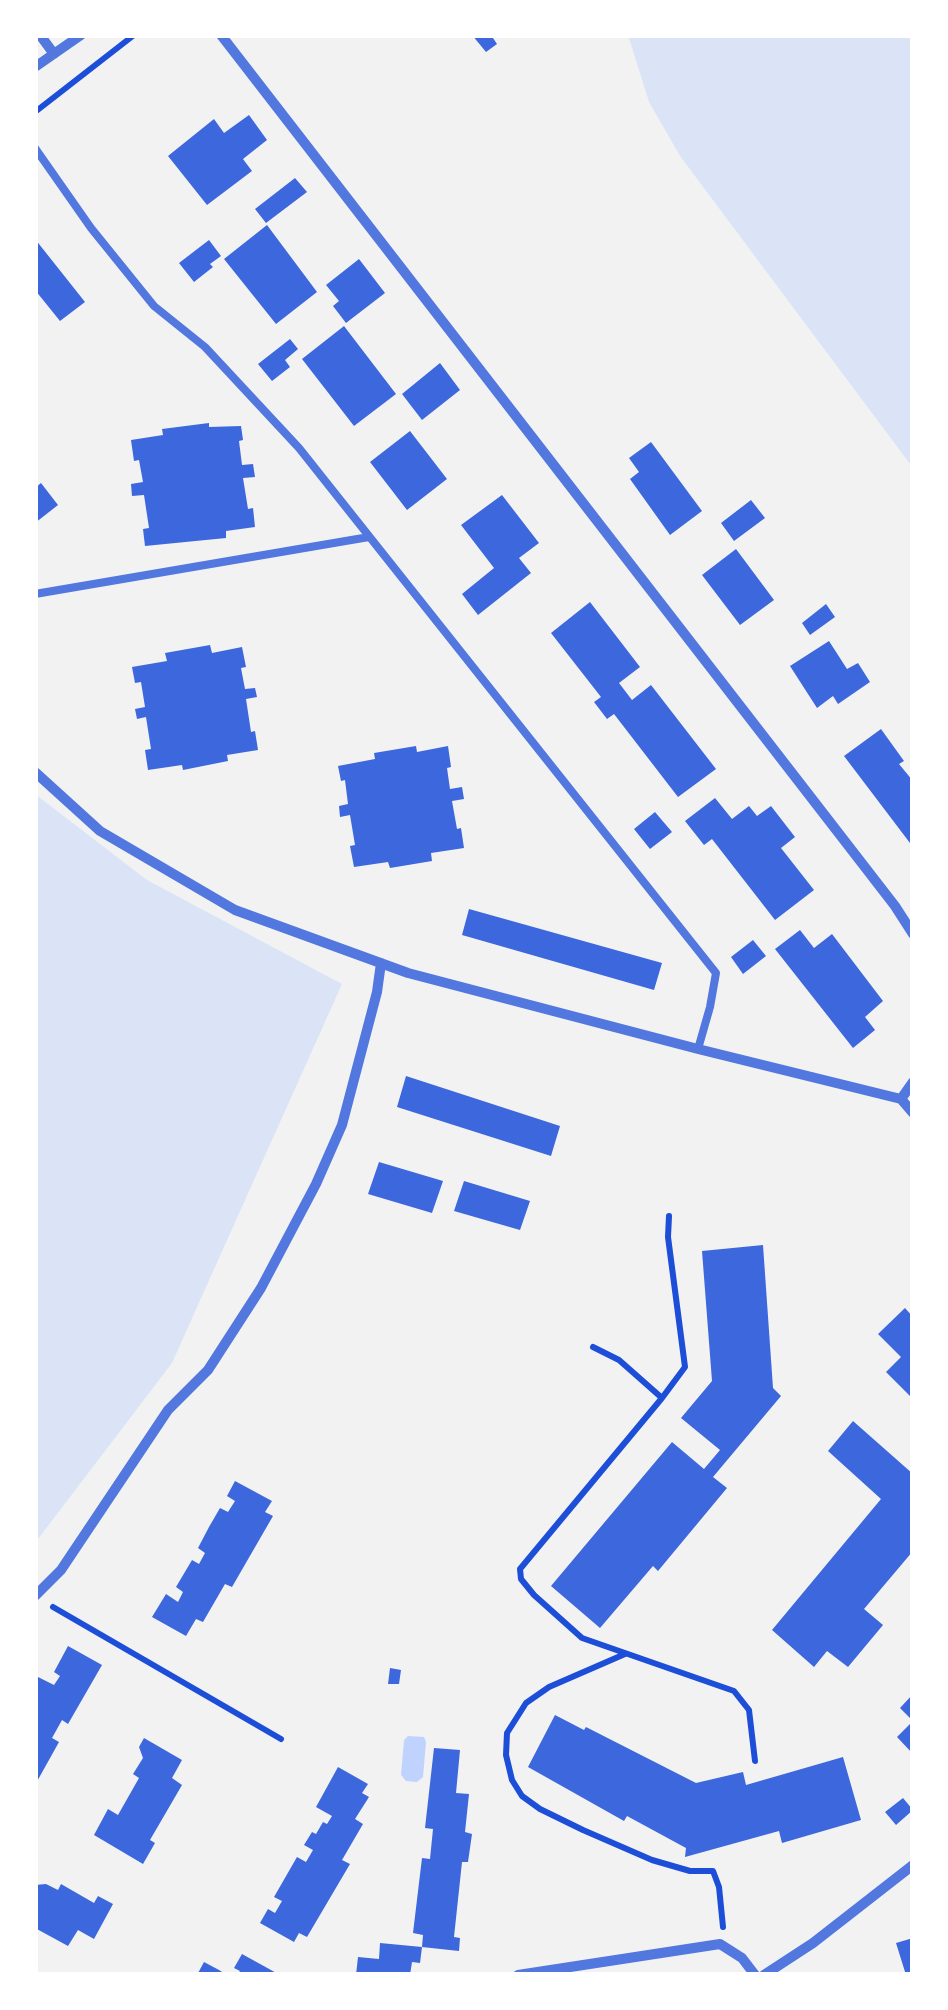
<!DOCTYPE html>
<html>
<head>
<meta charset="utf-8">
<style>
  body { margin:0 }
  #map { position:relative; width:948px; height:2010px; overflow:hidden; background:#f2f2f2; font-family:"Noto Sans",sans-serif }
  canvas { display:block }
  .frame { position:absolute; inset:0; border:38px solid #fff; pointer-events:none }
</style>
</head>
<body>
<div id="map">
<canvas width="948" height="2010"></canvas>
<div class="frame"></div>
</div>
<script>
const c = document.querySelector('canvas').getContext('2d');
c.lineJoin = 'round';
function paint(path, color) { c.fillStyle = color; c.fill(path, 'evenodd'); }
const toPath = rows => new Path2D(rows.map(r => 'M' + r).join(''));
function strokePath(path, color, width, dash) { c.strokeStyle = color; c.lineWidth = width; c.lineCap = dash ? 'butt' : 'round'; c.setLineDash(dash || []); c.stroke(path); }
const green = toPath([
  [628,35,913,35,913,468,680,156,649,102],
  [35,794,147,880,342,984,172,1363,35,1543]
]);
const water = toPath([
  [408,1736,424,1737,426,1742,423,1777,417,1782,406,1781,401,1775,404,1740]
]);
const building = toPath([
  [472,35,491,35,497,44,486,52],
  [249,115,267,140,243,159,252,171,207,205,168,156,214,119,224,133],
  [295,178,307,192,266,223,255,209],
  [267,225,317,292,276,324,224,259],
  [35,239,85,302,60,321,35,290],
  [209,240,221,256,210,264,213,267,194,282,179,263],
  [359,259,385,293,346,323,333,306,339,301,326,285],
  [344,326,396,394,354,426,302,359],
  [290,339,298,349,285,360,290,367,272,381,258,364],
  [440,363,460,390,422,420,402,394],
  [209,423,209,427,241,426,243,440,239,441,242,465,253,464,255,477,243,478,248,509,253,508,255,527,226,531,226,538,145,546,143,529,149,528,144,495,132,496,131,484,143,482,139,460,134,461,131,440,163,435,162,429],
  [410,431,447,479,407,510,370,462],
  [651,442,702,511,670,535,630,479,639,472,629,458],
  [41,483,58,505,35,523,35,488],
  [502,495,539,543,519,558,531,573,478,615,462,594,494,568,461,525],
  [751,500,765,518,734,541,721,523],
  [736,549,774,600,740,625,702,575],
  [590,602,640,667,619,683,632,700,651,685,716,769,678,797,614,714,607,719,594,702,601,697,551,633],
  [826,604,835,617,810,635,802,623],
  [829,641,847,669,858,663,870,682,838,704,833,696,817,708,790,666],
  [210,645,212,653,242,647,246,667,241,668,245,689,255,688,257,697,246,699,251,732,255,731,258,750,227,755,228,761,183,770,182,765,148,770,145,750,151,749,146,717,137,719,135,709,145,707,141,682,135,683,132,667,167,661,165,653],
  [881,729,904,761,899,764,913,781,913,847,844,756],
  [416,746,417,752,448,746,451,767,447,768,450,789,462,787,464,799,452,801,457,829,461,828,464,848,431,853,432,861,390,868,388,862,354,867,350,846,355,845,350,815,340,817,339,806,348,804,345,780,341,781,338,766,375,759,374,753],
  [715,798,732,819,749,806,757,816,771,806,795,837,781,848,814,890,775,920,712,839,704,845,685,821],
  [655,812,672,832,650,849,634,829],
  [469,909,662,963,654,990,462,935],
  [800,930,814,948,832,934,883,1001,865,1017,875,1030,853,1048,775,949],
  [753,940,766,956,743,974,731,957],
  [406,1076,560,1126,551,1156,397,1107],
  [379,1162,443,1181,432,1213,368,1194],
  [464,1181,530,1201,520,1230,454,1211],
  [763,1245,773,1388,781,1396,713,1477,727,1488,658,1571,653,1566,600,1628,551,1586,672,1442,704,1469,720,1450,681,1418,712,1381,702,1251],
  [905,1308,913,1317,913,1399,886,1372,901,1357,878,1334],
  [853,1421,913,1474,913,1551,864,1609,883,1625,848,1667,827,1651,814,1667,772,1630,881,1499,828,1451],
  [235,1481,272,1501,265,1512,273,1516,232,1587,225,1584,203,1622,196,1619,186,1636,152,1617,166,1594,178,1602,183,1592,176,1587,192,1560,199,1564,205,1553,198,1548,209,1527,220,1508,228,1512,235,1501,227,1496],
  [68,1646,102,1665,68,1724,62,1720,52,1738,59,1742,35,1785,35,1683,38,1677,54,1685,60,1676,54,1672],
  [390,1668,401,1670,399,1684,388,1684],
  [913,1694,913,1754,897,1737,913,1721,900,1708],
  [555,1715,584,1730,586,1727,696,1783,743,1772,746,1785,843,1757,861,1820,782,1843,779,1831,685,1857,686,1848,627,1816,624,1821,528,1767],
  [144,1738,182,1760,172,1778,182,1785,150,1840,155,1843,143,1864,94,1835,108,1809,118,1815,139,1778,133,1774,143,1758,139,1747],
  [434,1748,460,1750,456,1793,469,1794,465,1832,472,1834,468,1862,462,1862,454,1937,460,1938,459,1951,422,1947,423,1935,413,1933,422,1858,430,1859,433,1829,425,1828],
  [338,1767,368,1784,362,1793,369,1797,355,1819,363,1824,342,1860,350,1864,307,1937,299,1933,294,1942,260,1923,268,1909,275,1913,282,1901,274,1897,297,1857,306,1862,313,1850,304,1845,312,1832,316,1834,323,1822,327,1824,332,1816,316,1807],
  [903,1798,913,1810,896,1825,885,1812],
  [46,1884,58,1890,61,1884,94,1903,98,1896,113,1904,94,1939,78,1930,68,1946,35,1928,35,1885],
  [913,1938,913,1975,906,1975,896,1943],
  [380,1943,422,1947,420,1963,412,1962,410,1975,356,1975,358,1957,379,1959],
  [242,1954,280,1975,237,1975,240,1971,234,1968],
  [204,1962,219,1970,227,1975,197,1975]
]);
const path = toPath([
  [35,112,134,35],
  [593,1347,619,1360,662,1398,520,1569,521,1579,534,1595,582,1638,734,1691,749,1710,755,1761],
  [662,1398,685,1367,668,1237,669,1216],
  [53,1607,281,1739],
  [625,1654,549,1687,526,1703,507,1733,506,1755,512,1780,522,1796,540,1809,583,1830,652,1860,690,1871,713,1871,719,1887,723,1927]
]);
const service = toPath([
  [35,148,91,228,154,306,205,347,299,448,716,973,710,1007,698,1049],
  [35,594,369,537]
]);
const minor = toPath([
  [40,35,54,54],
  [221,35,895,906,913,934],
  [35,67,81,35],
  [35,772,100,831,235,910,408,973,698,1049,901,1099,913,1113],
  [901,1099,913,1082],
  [35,1596,61,1570,168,1410,208,1370,261,1288,316,1184,342,1125,377,992,381,963],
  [518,1975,720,1944,742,1958,755,1975],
  [764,1975,813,1943,913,1865]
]);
paint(green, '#dbe4f7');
paint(water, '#bfd3fe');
paint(building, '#3d67dc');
strokePath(path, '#1d4ed8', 6);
strokePath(service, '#5277de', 8);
strokePath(minor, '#5277de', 10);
</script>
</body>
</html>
